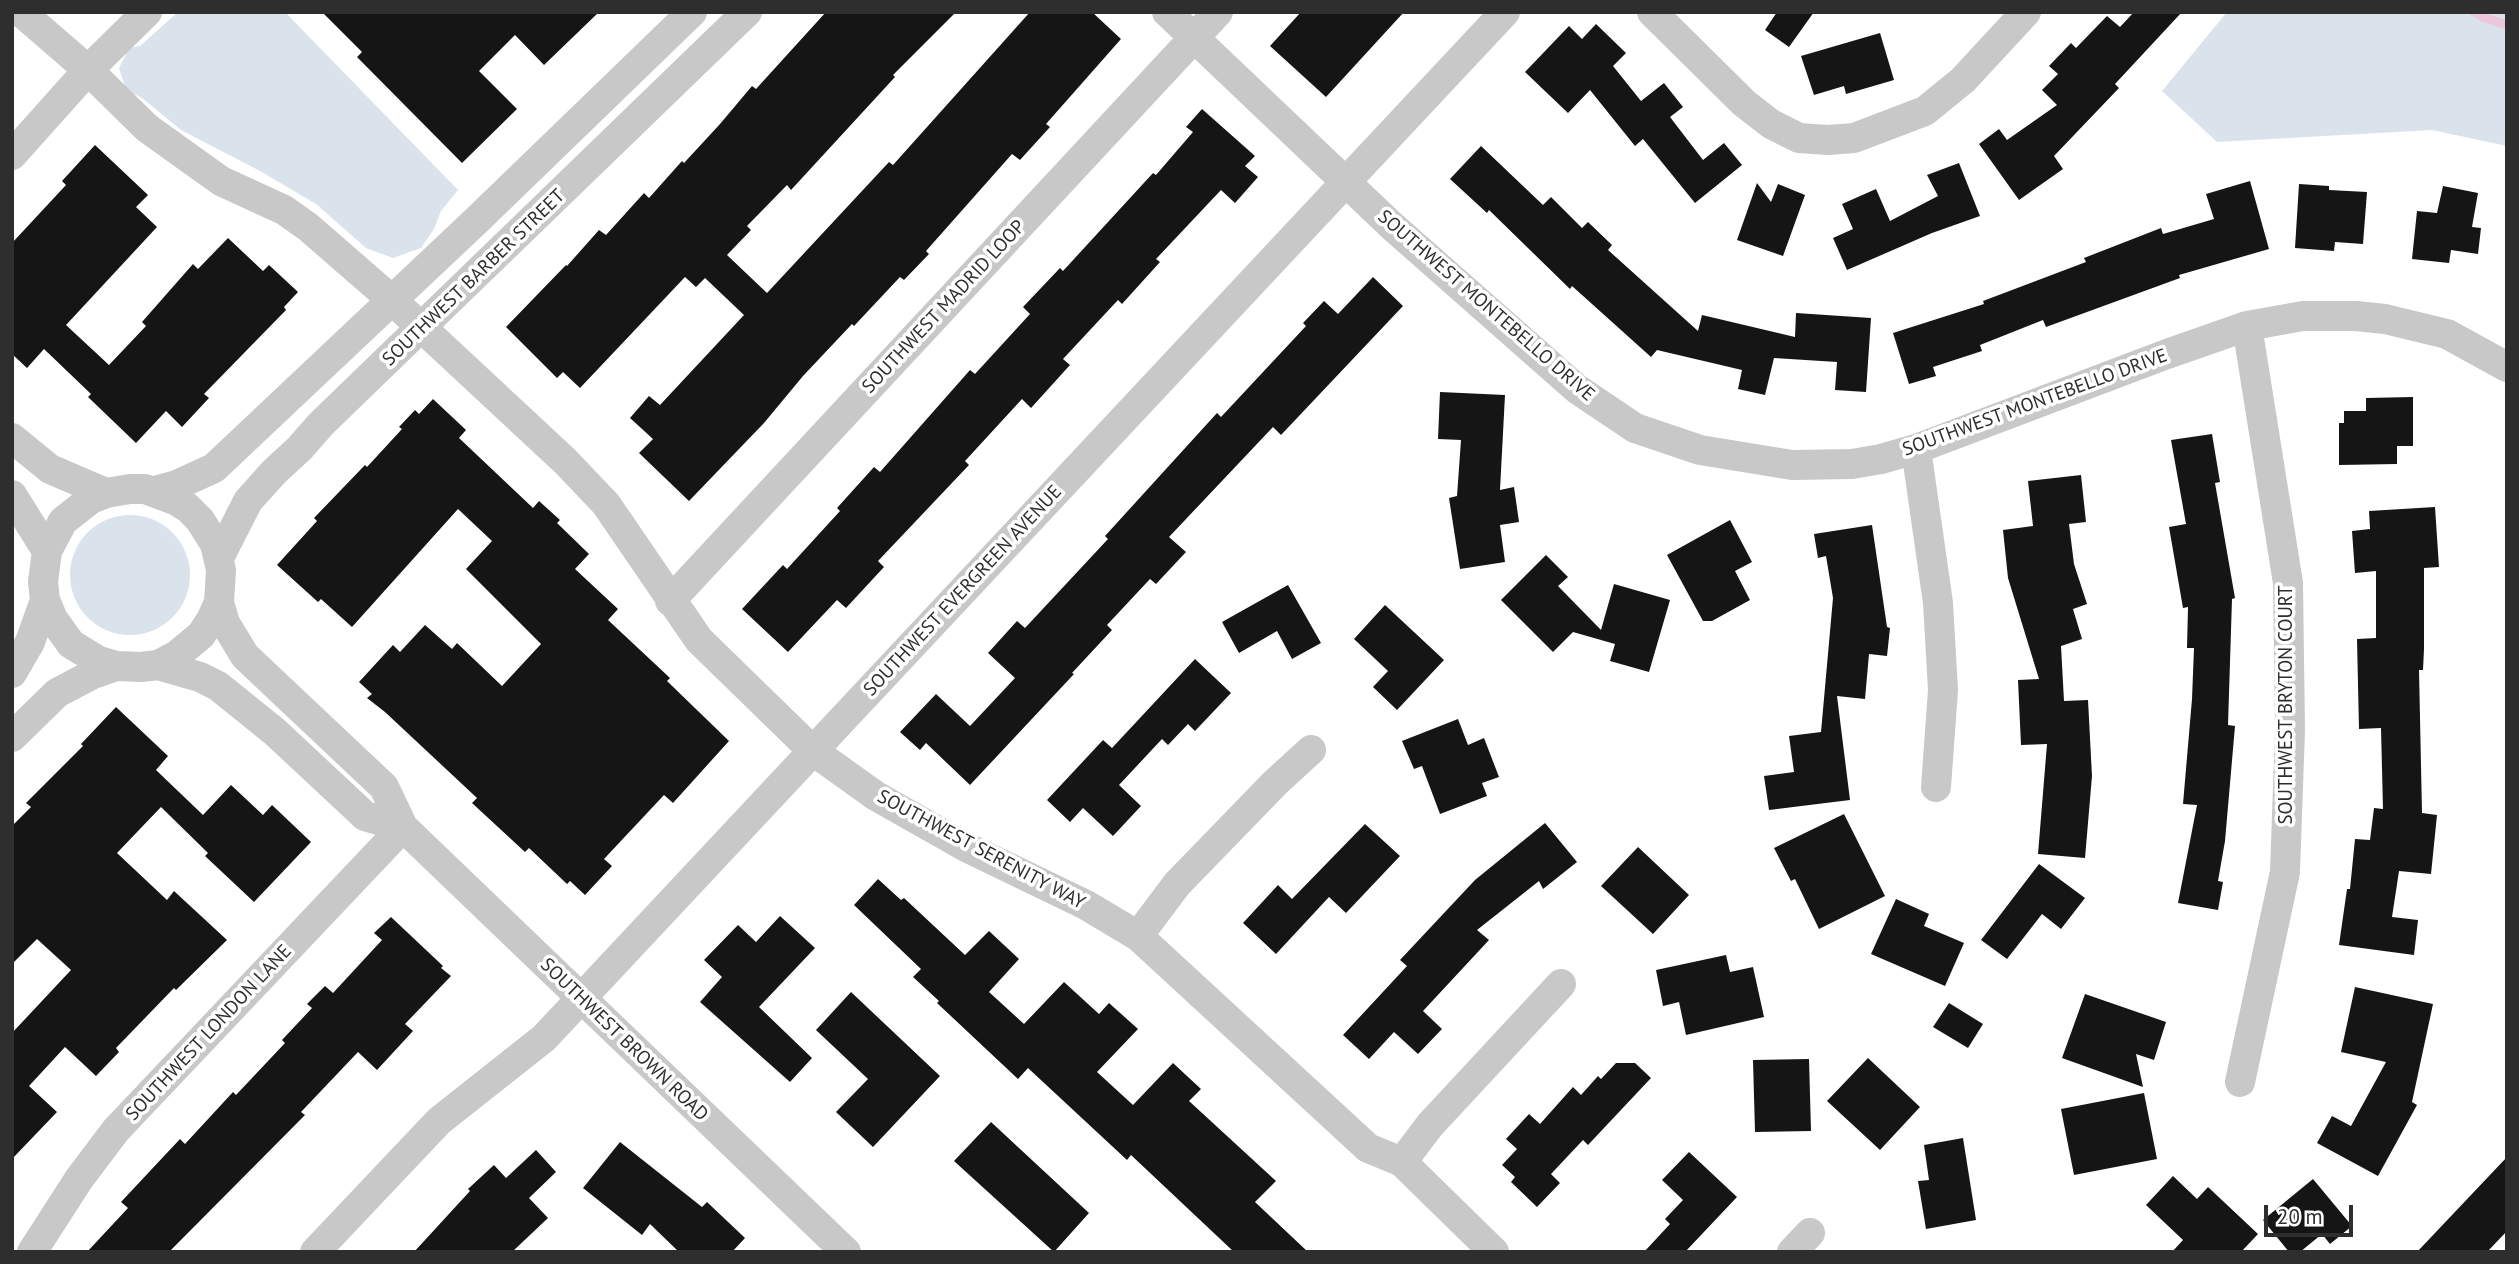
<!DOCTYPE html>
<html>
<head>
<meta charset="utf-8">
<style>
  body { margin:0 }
  #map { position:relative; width:2519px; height:1264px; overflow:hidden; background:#fff; font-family:"PT Sans",sans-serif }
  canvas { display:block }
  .frame { position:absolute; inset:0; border:14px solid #2e2e2e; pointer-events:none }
  .scale { position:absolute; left:2264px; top:1205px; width:89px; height:32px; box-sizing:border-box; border:4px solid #2e2e2e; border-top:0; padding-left:9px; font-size:21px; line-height:24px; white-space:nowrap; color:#2e2e2e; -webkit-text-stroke:5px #fff; paint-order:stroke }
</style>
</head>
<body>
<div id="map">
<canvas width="2519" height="1264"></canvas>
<div class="frame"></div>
<div class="scale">20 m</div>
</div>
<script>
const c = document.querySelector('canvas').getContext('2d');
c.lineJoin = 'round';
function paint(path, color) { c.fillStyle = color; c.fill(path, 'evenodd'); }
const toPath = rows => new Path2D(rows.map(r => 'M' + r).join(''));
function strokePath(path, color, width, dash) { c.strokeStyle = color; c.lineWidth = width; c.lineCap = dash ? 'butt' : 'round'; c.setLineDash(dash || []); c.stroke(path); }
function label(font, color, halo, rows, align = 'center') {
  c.font = font + ' "PT Sans",sans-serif'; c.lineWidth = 7; c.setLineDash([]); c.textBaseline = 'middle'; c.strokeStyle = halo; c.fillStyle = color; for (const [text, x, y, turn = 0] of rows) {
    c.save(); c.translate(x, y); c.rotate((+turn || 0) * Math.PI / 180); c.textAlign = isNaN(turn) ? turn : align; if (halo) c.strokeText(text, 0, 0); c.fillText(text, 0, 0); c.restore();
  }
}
const green = toPath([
  [178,12,285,12,458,190,441,211,434,229,421,248,393,258,366,248,316,204,260,171,181,130,142,98,126,90,119,68,129,48,140,46],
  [2227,12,2507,12,2507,146,2432,130,2217,142,2162,91],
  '70 575a60 60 0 1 1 120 0a60 60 0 1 1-120 0Z'
]);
const stream = toPath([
  [2474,12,2485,18,2507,25]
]);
const building = toPath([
  [322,12,599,12,544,65,515,35,479,71,517,109,462,163,357,57,362,52],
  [826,12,956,12,893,75,895,77,791,190,787,185,747,226,751,230,727,255,767,293,889,162,893,165,1030,12,1092,12,1121,39,1046,124,1050,127,1020,160,1012,154,926,251,929,254,904,280,900,277,854,326,852,324,803,376,764,423,689,501,639,453,653,439,630,418,649,396,660,405,744,315,705,278,696,287,685,277,580,388,563,372,557,378,506,327,566,265,567,266,599,230,606,235,644,193,649,198,682,161,684,163,720,124,752,86,756,89],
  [1301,12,1404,12,1326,97,1270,46],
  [1777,12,1814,12,1789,47,1765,30],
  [2134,12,2182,12,2115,84,2119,88,2054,156,2063,169,2019,200,1979,144,1999,129,2007,140,2057,105,2042,90,2058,74,2049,66,2071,43,2076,48,2107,16,2120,27],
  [1596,24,1626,53,1613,66,1641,101,1664,83,1683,107,1670,117,1703,160,1724,143,1742,165,1695,203,1643,139,1635,146,1590,90,1568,113,1525,72,1569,26,1582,39],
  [1880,33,1894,80,1846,94,1844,86,1814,95,1801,56],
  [1202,109,1255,156,1245,166,1258,177,1235,203,1221,190,1156,259,1160,262,1122,304,1118,300,1063,359,1070,365,1031,408,1022,399,965,461,969,465,878,561,884,567,846,608,837,600,788,652,742,609,783,565,787,569,840,511,837,508,874,467,880,472,970,370,975,374,1030,314,1023,307,1060,268,1063,271,1153,173,1156,175,1193,132,1186,127],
  [95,145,148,195,136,207,157,227,66,325,109,365,146,326,142,322,193,264,198,269,228,238,263,271,269,265,298,292,284,307,286,310,204,394,209,398,182,427,166,411,136,443,88,397,91,394,44,349,27,368,12,354,12,243,66,185,62,181],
  [1481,146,1543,205,1551,197,1582,228,1588,222,1612,245,1608,250,1698,331,1702,315,1795,337,1796,313,1871,318,1866,392,1835,390,1837,362,1774,358,1765,395,1738,389,1742,370,1657,350,1651,357,1572,286,1570,289,1489,210,1487,213,1450,179],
  [1959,163,1980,216,1932,233,1847,270,1833,238,1853,229,1842,204,1876,189,1890,221,1938,196,1927,175],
  [2250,181,2269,249,2179,275,2180,278,2046,327,2043,320,1980,345,1982,351,1933,367,1936,376,1909,384,1893,333,1984,304,1983,301,2086,262,2084,258,2161,228,2163,234,2214,219,2206,194],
  [1757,183,1771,202,1778,184,1805,195,1783,256,1737,240],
  [2299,184,2329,186,2329,190,2367,192,2363,244,2335,242,2334,251,2295,248],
  [2443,186,2478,193,2472,227,2481,228,2478,254,2451,250,2449,263,2412,259,2417,211,2437,213],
  [1373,277,1403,306,1281,435,1273,427,1169,537,1186,552,1156,584,1150,579,1107,625,1112,630,1072,673,1074,674,970,785,926,743,920,750,900,732,936,694,970,726,1015,678,988,653,1017,621,1025,628,1108,539,1105,536,1217,413,1221,417,1306,326,1303,323,1324,301,1338,314],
  [1440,392,1505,395,1500,490,1514,487,1519,522,1500,525,1505,562,1460,569,1449,498,1457,496,1461,440,1438,439],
  [2413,397,2413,446,2397,446,2397,464,2339,465,2339,423,2344,423,2344,411,2366,411,2366,398],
  [433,399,466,430,459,438,533,508,539,501,560,520,557,523,589,554,575,569,618,609,608,620,670,678,667,681,729,741,673,803,664,795,604,859,612,866,585,895,570,881,567,884,529,848,525,852,472,803,477,798,385,712,367,698,372,694,359,682,393,645,400,652,425,625,452,649,457,643,502,686,541,644,466,569,492,541,458,509,352,627,321,599,318,602,277,565,317,521,314,518,365,465,367,467,402,429,399,427,415,410,419,414],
  [2212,434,2220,482,2215,483,2235,598,2232,599,2228,725,2235,726,2225,841,2218,881,2223,882,2218,910,2178,903,2197,805,2183,804,2192,699,2194,648,2187,648,2188,607,2183,608,2169,527,2186,524,2171,440],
  [2081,475,2086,522,2069,524,2074,564,2087,604,2073,609,2082,639,2061,646,2064,701,2088,700,2092,776,2085,858,2038,854,2047,744,2021,745,2018,680,2039,679,2008,578,2003,530,2033,526,2028,481],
  [2435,507,2439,567,2424,568,2424,649,2423,670,2419,670,2422,813,2437,815,2431,874,2399,871,2392,917,2418,920,2414,955,2339,945,2347,889,2350,889,2355,839,2370,840,2374,808,2383,809,2381,728,2359,729,2357,639,2376,638,2376,571,2355,573,2352,531,2370,529,2369,511],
  [1730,520,1752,562,1735,571,1750,600,1712,621,1703,621,1667,555],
  [1872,525,1887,627,1890,628,1887,656,1869,654,1865,699,1837,696,1850,800,1769,810,1764,776,1794,772,1789,736,1821,732,1833,598,1826,556,1818,558,1814,534],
  [1546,555,1568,577,1558,586,1601,630,1614,584,1670,600,1649,672,1610,661,1615,644,1573,632,1553,652,1501,600],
  [1288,585,1321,643,1292,659,1277,631,1239,653,1222,622],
  [1385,605,1444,660,1397,710,1373,687,1388,671,1354,639],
  [1195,659,1231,693,1195,731,1188,724,1168,745,1162,739,1119,785,1141,806,1113,836,1083,808,1070,822,1047,800,1103,740,1112,748],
  [116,707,168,756,156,770,203,815,231,785,263,815,272,805,311,842,254,902,205,856,208,853,161,807,117,853,167,900,174,891,227,940,176,990,174,988,116,1048,119,1052,96,1076,65,1047,29,1086,57,1112,12,1159,12,1033,71,970,37,939,12,964,12,826,31,807,26,803,83,746,81,744],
  [1458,719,1468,745,1484,738,1499,777,1482,783,1487,796,1440,814,1422,766,1414,769,1402,741],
  [1844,814,1885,896,1819,929,1795,879,1791,881,1774,848],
  [1545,823,1577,862,1543,889,1539,881,1477,930,1489,940,1423,1011,1442,1029,1418,1054,1394,1032,1369,1059,1343,1035,1407,966,1400,960,1475,880],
  [1365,824,1400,856,1346,913,1329,897,1276,954,1243,923,1278,885,1292,899],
  [1638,847,1689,895,1653,934,1601,886],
  [2039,864,2085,898,2061,929,2042,914,2007,959,1981,940],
  [878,879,901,900,904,898,965,955,989,931,1019,959,989,992,1024,1024,1064,982,1099,1014,1109,1003,1138,1029,1097,1072,1133,1105,1173,1063,1201,1089,1189,1101,1276,1181,1255,1202,1308,1252,1234,1252,1131,1155,1127,1160,1028,1068,1018,1079,937,1003,939,1001,913,977,921,969,854,905],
  [1896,899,1929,914,1924,926,1964,943,1945,986,1871,954],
  [780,916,815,948,759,1007,812,1058,790,1082,700,1002,722,977,704,960,738,925,756,942],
  [391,917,443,966,441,968,451,976,405,1024,413,1031,377,1070,358,1052,301,1112,305,1115,169,1252,87,1252,128,1208,121,1202,180,1139,185,1144,233,1092,236,1095,285,1043,282,1040,312,1008,307,1004,325,986,333,993,382,940,374,933],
  [1726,955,1730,972,1753,967,1764,1017,1686,1035,1679,1002,1663,1006,1656,970],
  [2355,987,2433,1004,2412,1102,2417,1105,2378,1176,2317,1143,2332,1116,2351,1126,2386,1062,2341,1052],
  [851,992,940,1076,873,1147,836,1112,868,1079,816,1030],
  [2085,994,2166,1022,2154,1060,2136,1054,2143,1087,2062,1058],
  [1949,1003,1983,1024,1968,1048,1933,1027],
  [1868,1058,1920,1107,1880,1150,1827,1101],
  [1809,1059,1811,1131,1755,1132,1753,1060],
  [1616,1063,1635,1063,1651,1078,1588,1145,1583,1140,1551,1174,1560,1183,1537,1207,1511,1182,1515,1177,1502,1165,1517,1149,1506,1139,1529,1114,1540,1124,1573,1087,1581,1095,1598,1076,1601,1079],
  [2144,1093,2157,1159,2074,1175,2061,1109],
  [991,1122,1089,1213,1054,1252,954,1161],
  [1963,1138,1976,1220,1926,1229,1918,1181,1929,1180,1924,1145],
  [620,1142,702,1207,707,1202,745,1238,732,1252,679,1252,650,1224,642,1235,583,1188],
  [536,1150,556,1172,529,1198,548,1218,512,1252,414,1252,470,1191,468,1189,494,1165,506,1178],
  [1689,1152,1737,1197,1685,1252,1644,1252,1670,1224,1665,1219,1683,1200,1662,1180],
  [2507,1157,2507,1231,2487,1252,2417,1252],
  [2173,1176,2197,1199,2208,1187,2258,1234,2241,1252,2172,1252,2183,1240,2146,1205],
  [2313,1179,2352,1226,2330,1244,2322,1234,2300,1252,2289,1252,2263,1220]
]);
const minor = toPath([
  [21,12,88,70,147,128,221,181,284,210,308,227,392,300,565,461,606,504,699,640,813,751,876,796,966,847,1086,905,1138,936,1368,1148,1402,1162,1494,1252],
  [1167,12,1392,226,1577,389,1635,428,1700,450,1792,465,1852,464,1881,459,1916,449,2167,354,2247,326,2303,316,2356,316,2385,319,2447,334,2507,367],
  [1652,12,1744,103,1771,124,1799,138,1828,140,1854,138,1925,111,1963,80,2026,12],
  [12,155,88,70,147,12],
  [12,438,50,469,106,493],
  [1916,449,1938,603,1943,690,1936,787],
  [155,491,177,485,214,468,478,219,692,12],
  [12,495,47,551],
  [219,558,248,501,274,472,300,448,321,424,747,12],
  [670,601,1218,12],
  [219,602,211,620,201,635,177,655,158,665,141,667,116,666,99,661,71,644,53,619,45,600,43,582,47,551,63,521,91,499,106,493,130,489,145,489,177,501,188,508,200,520,215,544,221,570,219,602,225,623,245,656,384,787,403,827,846,1252],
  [158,665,200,677,218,686,275,732,365,816,403,827],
  [12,673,30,642,45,600],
  [12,737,57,693,93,674,116,666],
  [1138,936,1177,884,1275,783,1311,750],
  [2240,1082,2285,872,2290,730,2288,583,2247,326],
  [1402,1162,1430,1125,1561,984],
  [32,1252,79,1179,116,1130,403,827],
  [315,1252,439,1121,544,1038,1505,12],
  [1792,1252,1810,1233]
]);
const streetNames = [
  ["SOUTHWEST BARBER STREET",474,278,-44],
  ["SOUTHWEST MONTEBELLO DRIVE",1486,306,41],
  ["SOUTHWEST MADRID LOOP",944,307,-47],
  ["SOUTHWEST MONTEBELLO DRIVE",2035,403,-20],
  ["SOUTHWEST EVERGREEN AVENUE",963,591,-47],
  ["SOUTHWEST BRYTON COURT",2287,705,-90],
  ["SOUTHWEST SERENITY WAY",981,850,28],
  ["SOUTHWEST LONDON LANE",209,1033,-47],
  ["SOUTHWEST BROWN ROAD",624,1040,44]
];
paint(green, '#dae3ec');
strokePath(stream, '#ecc6db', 9);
paint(building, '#151515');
strokePath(minor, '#c8c8c8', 30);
label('19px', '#2e2e2e', '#fff', streetNames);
</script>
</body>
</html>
